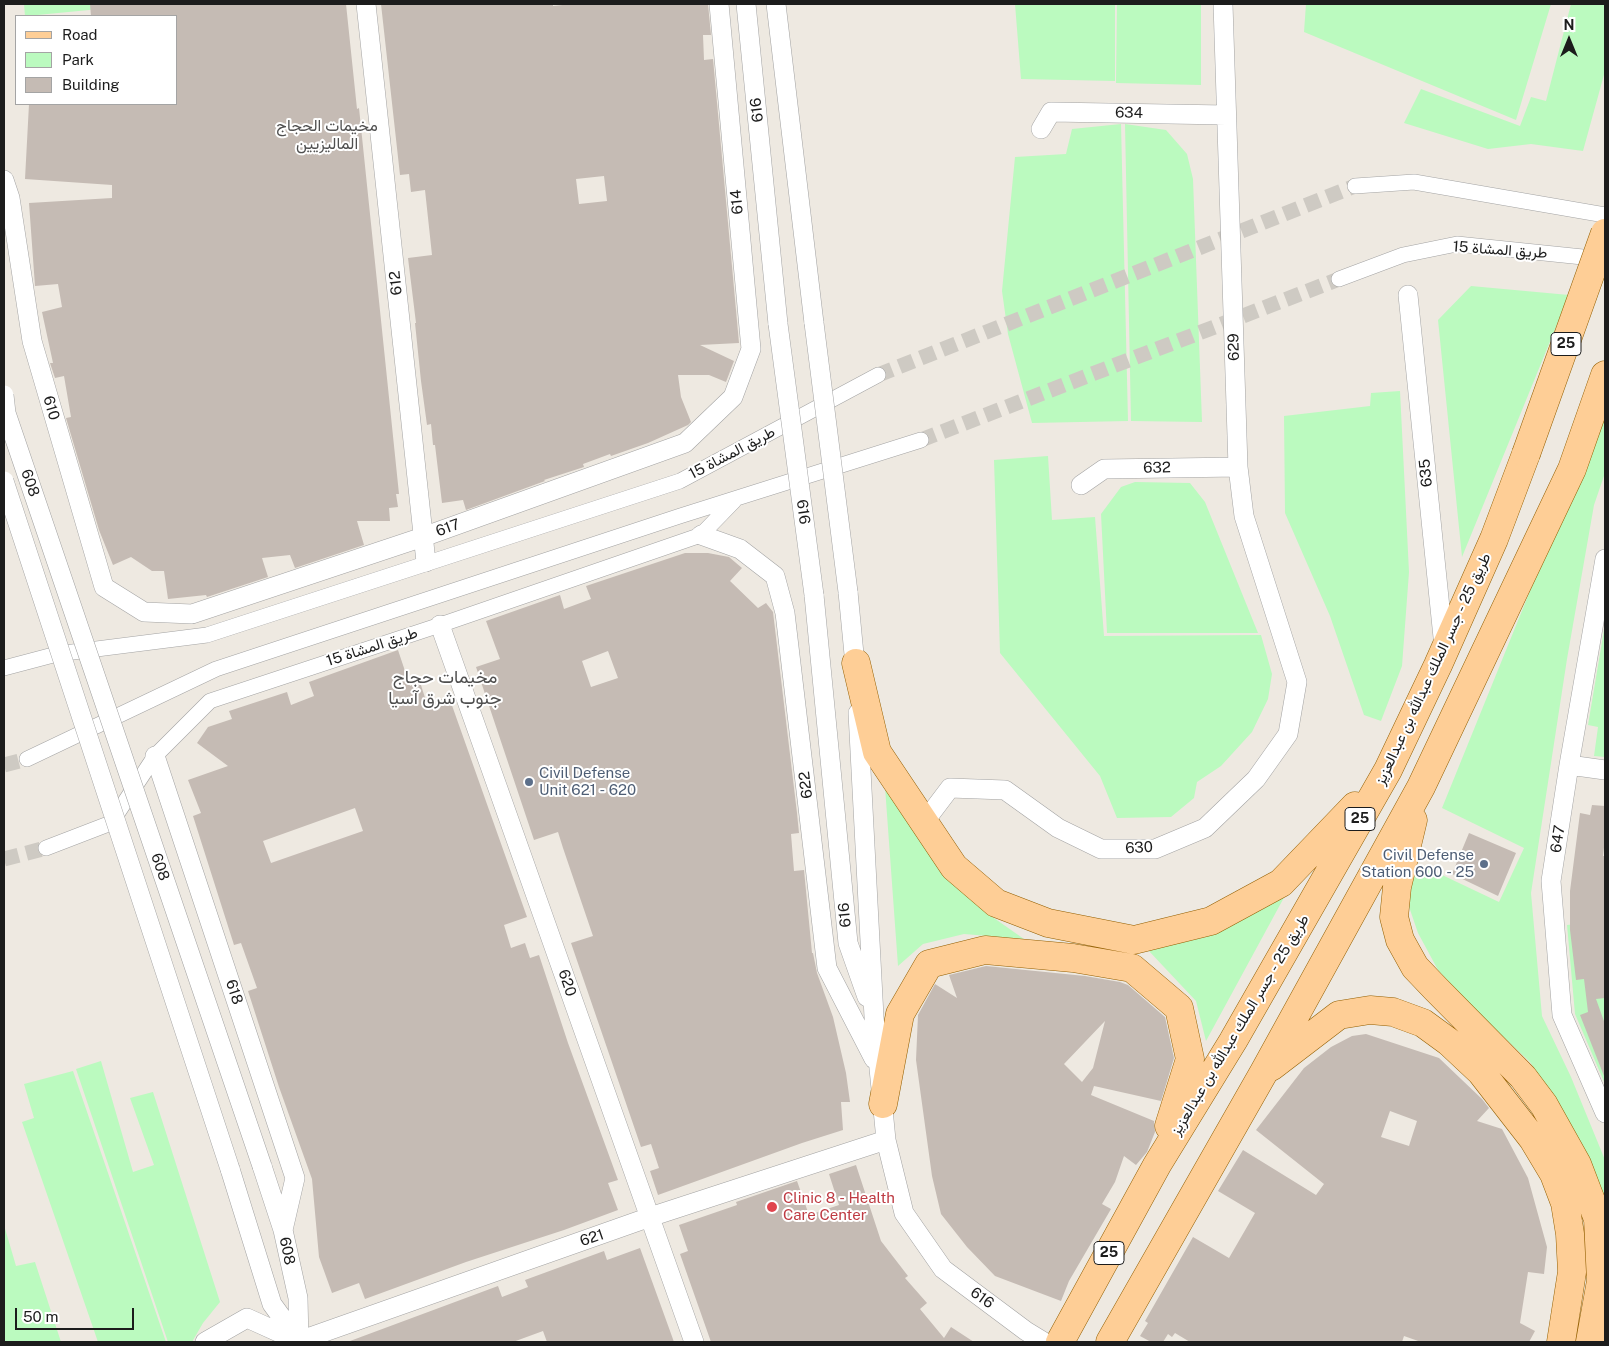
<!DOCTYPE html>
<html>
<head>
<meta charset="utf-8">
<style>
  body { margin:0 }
  #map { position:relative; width:1609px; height:1346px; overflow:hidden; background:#eee9e1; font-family:"Public Sans",sans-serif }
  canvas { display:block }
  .frame { position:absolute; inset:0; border:5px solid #1c1c1c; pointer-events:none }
  .legend { position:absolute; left:15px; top:15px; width:162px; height:90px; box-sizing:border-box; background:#fff; border:1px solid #a4a4a4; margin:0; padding:6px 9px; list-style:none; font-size:15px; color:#1c1c1c }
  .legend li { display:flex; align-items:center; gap:10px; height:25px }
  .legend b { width:25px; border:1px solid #a4a4a4 }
  .north { position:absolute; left:1544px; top:15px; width:50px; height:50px; -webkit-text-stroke:4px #fff; paint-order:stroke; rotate:0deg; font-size:14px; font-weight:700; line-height:20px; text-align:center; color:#1c1c1c }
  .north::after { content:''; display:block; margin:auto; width:18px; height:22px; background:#1c1c1c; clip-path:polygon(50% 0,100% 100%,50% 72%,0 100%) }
  .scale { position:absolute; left:15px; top:1308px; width:119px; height:22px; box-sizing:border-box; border:2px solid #1c1c1c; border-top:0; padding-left:6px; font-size:15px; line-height:18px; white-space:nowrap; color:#1c1c1c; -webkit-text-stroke:4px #fff; paint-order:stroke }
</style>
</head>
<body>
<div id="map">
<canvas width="1609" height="1346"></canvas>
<div class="frame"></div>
<ul class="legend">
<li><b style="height:6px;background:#fece96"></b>Road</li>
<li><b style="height:14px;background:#bbfabf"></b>Park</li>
<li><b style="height:14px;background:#c5bbb4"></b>Building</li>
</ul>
<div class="north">N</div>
<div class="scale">50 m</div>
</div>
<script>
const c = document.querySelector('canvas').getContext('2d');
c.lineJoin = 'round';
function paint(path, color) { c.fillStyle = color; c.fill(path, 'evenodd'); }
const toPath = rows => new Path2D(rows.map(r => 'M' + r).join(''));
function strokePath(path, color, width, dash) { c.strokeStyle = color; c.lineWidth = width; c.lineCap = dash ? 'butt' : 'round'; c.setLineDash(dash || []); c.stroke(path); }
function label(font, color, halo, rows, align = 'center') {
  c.font = font + ' "Public Sans",Vazirmatn,sans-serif'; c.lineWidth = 4; c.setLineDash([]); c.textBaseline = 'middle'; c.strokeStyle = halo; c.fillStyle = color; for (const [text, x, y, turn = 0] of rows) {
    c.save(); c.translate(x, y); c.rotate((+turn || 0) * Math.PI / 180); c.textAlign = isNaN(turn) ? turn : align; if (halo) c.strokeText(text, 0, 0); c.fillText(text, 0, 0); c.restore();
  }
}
const park = toPath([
  [24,4,151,4,27,16,25,16],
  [1015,4,1115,4,1115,81,1021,79],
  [1117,4,1201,4,1201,85,1116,83],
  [1306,4,1551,4,1516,120,1304,32],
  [1571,4,1605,4,1605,71,1583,151,1531,144,1488,149,1404,123,1421,89,1520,126,1531,97,1546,101],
  [1121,124,1128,421,1032,423,1008,334,1002,291,1015,157,1066,154,1072,129],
  [1125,124,1166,130,1187,154,1193,179,1202,422,1131,421],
  [1471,286,1569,295,1462,557,1438,320],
  [1400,391,1409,572,1402,666,1381,721,1364,715,1330,616,1285,513,1284,416,1370,406,1371,393],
  [1605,406,1605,473,1594,505,1567,659,1531,893,1542,1016,1571,1077,1605,1160,1605,1209,1569,1122,1530,1062,1476,1011,1438,970,1418,933,1406,898,1419,864,1499,902,1524,848,1442,808],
  [1048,456,1052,520,1095,517,1104,636,1261,635,1272,674,1268,699,1252,732,1221,766,1197,782,1194,798,1171,817,1117,818,1100,776,1000,653,994,460],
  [1135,482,1190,483,1205,502,1258,633,1107,633,1101,514,1121,487],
  [1605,624,1605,757,1594,756,1598,727,1588,725],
  [885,787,936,864,991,916,1024,939,964,934,923,944,898,966],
  [1287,892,1206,1041,1196,1001,1148,950,1206,937],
  [1605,921,1605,1084,1575,1014,1567,925],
  [101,1061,133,1172,154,1165,130,1098,153,1092,220,1302,203,1323,192,1342,168,1342,76,1069],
  [73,1071,166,1342,98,1342,22,1122,34,1118,24,1084],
  [4,1225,16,1266,35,1262,61,1342,4,1342]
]);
const building = toPath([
  [90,4,346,4,357,109,359,108,399,494,396,494,398,507,389,508,390,521,357,521,364,545,295,568,290,555,262,558,268,577,207,597,206,595,168,599,164,571,152,571,131,557,113,565,99,530,66,418,71,417,64,376,55,378,50,363,53,363,42,312,62,307,58,284,35,286,29,203,112,198,112,185,25,179,29,104,176,104,176,16,91,16],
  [381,4,553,4,553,6,572,4,708,4,711,35,703,35,704,60,713,59,739,343,700,345,734,361,726,382,709,375,678,375,681,397,691,422,688,425,648,443,611,456,610,454,583,464,584,467,544,480,545,481,466,510,463,500,442,503,435,445,433,445,431,424,427,425,421,381,415,323,416,323,408,258,432,255,425,190,411,192,409,174,400,175],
  [604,176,607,201,579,204,576,179],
  [685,553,708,553,729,557,742,568,730,581,758,608,766,603,773,612,797,813,799,833,791,834,794,871,804,870,812,953,813,953,817,973,833,1017,846,1073,850,1102,841,1102,843,1130,802,1143,658,1195,650,1171,659,1168,651,1144,641,1147,571,943,593,936,563,848,558,832,534,840,476,667,500,659,486,621,560,595,564,609,591,599,586,586],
  [608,651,618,678,591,687,582,661],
  [398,650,410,686,420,682,427,704,449,697,527,917,504,925,511,948,525,943,530,958,539,955,568,1043,618,1180,608,1183,618,1210,564,1230,466,1262,365,1299,359,1283,332,1293,319,1257,312,1179,279,1087,248,991,257,988,241,943,234,945,193,816,201,813,188,780,228,766,197,743,208,727,232,719,229,711,287,692,291,705,314,696,309,682],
  [355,808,363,831,271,863,263,841],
  [1592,805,1605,806,1605,839,1603,856,1605,856,1605,998,1596,999,1605,1024,1604,1076,1580,1015,1588,1012,1584,979,1576,980,1570,930,1570,891,1580,813,1590,815],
  [1469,833,1516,853,1498,896,1452,874],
  [986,966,1085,976,1120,982,1128,985,1165,1017,1174,1058,1161,1101,1094,1086,1091,1095,1154,1121,1155,1132,1147,1152,1136,1165,1124,1156,1115,1182,1102,1204,1111,1209,1069,1281,1061,1301,995,1276,967,1247,941,1214,932,1176,916,1060,918,1015,935,984,957,998,949,975],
  [1105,1021,1093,1068,1082,1082,1064,1064],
  [1366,1034,1439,1058,1482,1099,1489,1108,1477,1121,1502,1129,1528,1178,1547,1247,1544,1274,1528,1272,1520,1323,1535,1331,1529,1342,1421,1342,1404,1336,1402,1342,1190,1342,1175,1333,1172,1337,1168,1334,1163,1342,1151,1342,1140,1336,1148,1323,1145,1321,1193,1237,1229,1258,1255,1213,1218,1191,1243,1150,1316,1195,1324,1184,1256,1130,1304,1068,1331,1047,1352,1036],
  [1390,1111,1417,1121,1409,1146,1381,1137],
  [856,1165,881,1241,908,1276,905,1278,927,1303,920,1309,944,1338,951,1327,974,1342,711,1342,680,1254,688,1251,679,1225,737,1205,736,1202,797,1181,809,1215,839,1205,829,1174],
  [640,1248,674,1342,547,1342,543,1331,513,1342,350,1342,350,1341,498,1286,502,1297,528,1287,525,1280,604,1251,607,1260]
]);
const pedestrianTunnel = toPath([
  [878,375,1355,186],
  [921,440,1339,279],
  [4,765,27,759],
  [4,859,46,848]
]);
const pedestrian = toPath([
  [1355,186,1414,182,1605,215],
  [1339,279,1403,255,1457,244,1602,259],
  [4,668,57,654,207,635,680,481,878,375],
  [27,759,216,669,680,516,921,440],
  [46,848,111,823,155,756,210,701,440,625,701,535,734,501]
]);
const minor = toPath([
  [366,4,426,562],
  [746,4,778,324],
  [776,4,814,323],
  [1041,129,1051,112,1226,115],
  [4,180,10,198,32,341,104,587,144,612,192,614,423,537,685,443,733,397,751,349,719,4],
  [1408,295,1444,647],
  [1081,485,1104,469,1238,467],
  [701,535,740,549,775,576,785,613,827,968,874,1059],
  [1605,559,1569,765,1551,881,1562,1015,1605,1113],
  [848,592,856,675],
  [814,595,848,943,867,997],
  [440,625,694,1342],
  [858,713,874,1017,886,1140,904,1213,943,1269,1026,1331,1044,1342],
  [155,756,295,1178,283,1230],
  [1569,765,1605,770],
  [925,821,950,788,1005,790,1058,828,1101,849,1155,849,1205,828,1256,779,1288,734,1297,682,1244,516,1238,467,1223,4],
  [262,1166,283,1230,298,1298,299,1342],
  [230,1169,272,1304,299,1341],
  [299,1341,650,1217,886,1140],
  [205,1342,247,1318,298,1341]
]);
const primary = toPath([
  [856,663,877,752,954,867,996,903,1048,923,1134,940,1211,921,1281,883,1355,806],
  [1413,820,1397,887,1394,917,1400,940,1415,967,1436,989,1523,1077,1544,1105,1577,1164,1598,1219,1601,1281,1590,1342],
  [1271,1067,1339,1015,1370,1010,1393,1012,1423,1023,1449,1042,1481,1072,1533,1139,1554,1174,1565,1203,1570,1234,1572,1272,1561,1342],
  [883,1104,900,1014,929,964,985,950,1073,958,1132,968,1179,1008,1190,1059,1169,1126],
  [1060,1342,1157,1165,1233,1041,1388,770,1438,665,1494,539,1526,454],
  [1110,1342,1264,1072,1421,787,1572,469,1605,375]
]);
const minorBridge = toPath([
  [814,323,848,592],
  [778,324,814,595],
  [4,395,6,413,262,1166],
  [4,481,230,1169]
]);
const primaryBridge = toPath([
  [1526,454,1605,233]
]);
const markers = [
  [529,782,5,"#5c6f8a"],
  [1484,864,5,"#5c6f8a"],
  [772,1207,6,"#e0444e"]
];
const shields = [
  [1566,344,30],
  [1360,819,30],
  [1109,1253,30]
];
const shieldNames = [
  ["25",1566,344],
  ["25",1360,819],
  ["25",1109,1253]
];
const streetNames = [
  ["616",757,110,-96],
  ["634",1129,113,1],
  ["614",737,202,-95],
  ["طريق المشاة 15",1500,250,4],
  ["612",396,283,-96],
  ["629",1234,347,-92],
  ["610",51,408,74],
  ["طريق المشاة 15",732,453,-28],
  ["632",1157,468,-1],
  ["635",1426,473,-96],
  ["608",30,483,71],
  ["616",803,512,82],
  ["617",448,528,-20],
  ["طريق المشاة 15",372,647,-18],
  ["طريق 25 - جسر الملك عبدالله بن عبدالعزيز",1433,669,-65],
  ["622",806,785,-97],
  ["647",1558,839,-81],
  ["630",1139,848,-3],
  ["608",160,867,71],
  ["616",845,915,-95],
  ["620",567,983,71],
  ["618",234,992,72],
  ["طريق 25 - جسر الملك عبدالله بن عبدالعزيز",1240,1025,-59],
  ["621",592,1238,-19],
  ["608",287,1251,78],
  ["616",982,1298,36]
];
const serviceNames = [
  ["Civil Defense",539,773],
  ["Unit 621 - 620",539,790],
  ["Civil Defense",1474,855,"right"],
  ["Station 600 - 25",1474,872,"right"]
];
const healthNames = [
  ["Clinic 8 - Health",783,1198],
  ["Care Center",783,1215]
];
const neighbourhoodNames = [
  ["مخيمات الحجاج",327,126],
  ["الماليزيين",327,144]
];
const quarterNames = [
  ["مخيمات حجاج",445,677],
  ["جنوب شرق آسيا",445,698]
];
paint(park, '#bbfabf');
paint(building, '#c5bbb4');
strokePath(pedestrianTunnel, '#cecac3', 15, [15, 8]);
strokePath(pedestrian, '#a3a3a3', 16);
strokePath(minor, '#a3a3a3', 20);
strokePath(primary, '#935f00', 29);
strokePath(pedestrian, '#fff', 15);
strokePath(minor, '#fff', 19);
strokePath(primary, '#fece96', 28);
strokePath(minorBridge, '#a3a3a3', 20, []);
strokePath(primaryBridge, '#935f00', 29, []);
strokePath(minorBridge, '#fff', 19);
strokePath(primaryBridge, '#fece96', 28);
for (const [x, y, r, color] of markers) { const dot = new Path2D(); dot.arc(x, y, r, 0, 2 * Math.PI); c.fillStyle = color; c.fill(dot); strokePath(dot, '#fff', 2); }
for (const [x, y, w] of shields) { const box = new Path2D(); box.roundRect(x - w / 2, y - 11.5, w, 23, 4); c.fillStyle = '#fff'; c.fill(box); strokePath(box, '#1c1c1c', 1); }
label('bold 14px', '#1c1c1c', null, shieldNames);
label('15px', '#1c1c1c', '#fff', streetNames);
label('15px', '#4e5e75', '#fff', serviceNames, 'left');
label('15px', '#be3a42', '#fff', healthNames, 'left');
label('16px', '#4f4f4f', '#fff', neighbourhoodNames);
label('18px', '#4f4f4f', '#fff', quarterNames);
</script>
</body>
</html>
